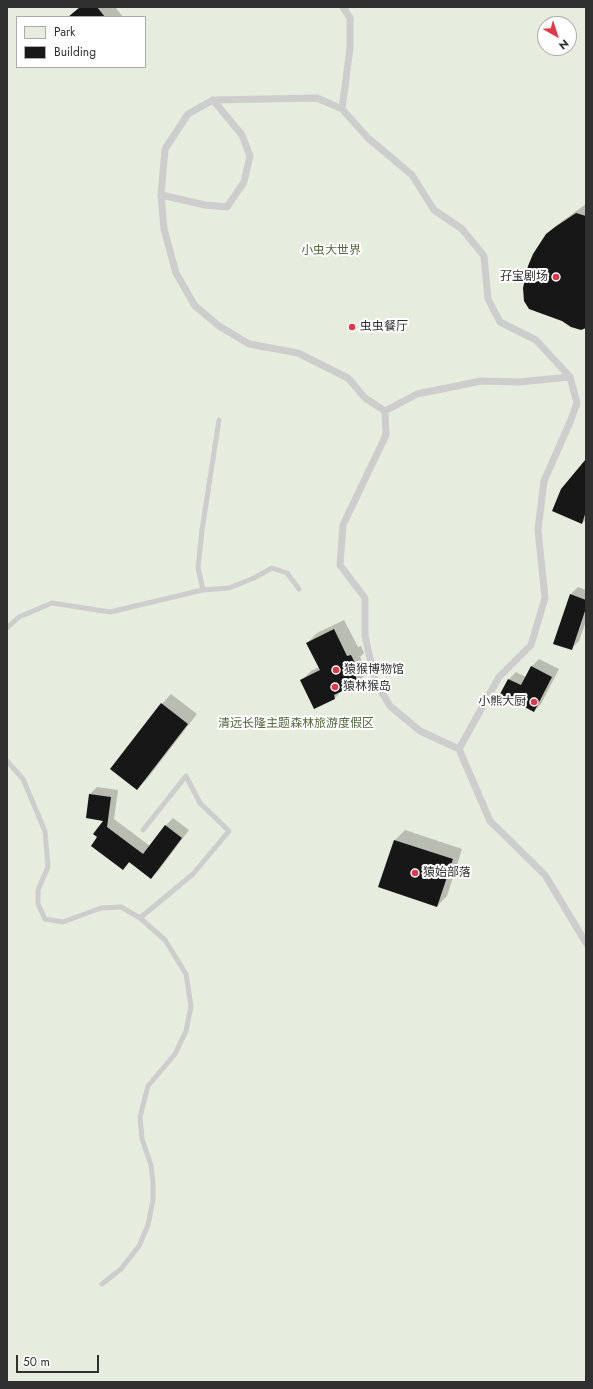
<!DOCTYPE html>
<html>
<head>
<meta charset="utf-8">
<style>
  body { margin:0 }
  #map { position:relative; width:593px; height:1389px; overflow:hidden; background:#fff; font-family:Jost,sans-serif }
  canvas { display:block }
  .frame { position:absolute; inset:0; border:8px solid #303030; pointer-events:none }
  .legend { position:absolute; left:16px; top:16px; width:130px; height:52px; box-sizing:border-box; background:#fff; border:1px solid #acacac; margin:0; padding:5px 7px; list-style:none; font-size:12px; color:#303030 }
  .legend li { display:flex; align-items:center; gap:8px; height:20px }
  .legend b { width:20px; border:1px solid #acacac }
  .north { position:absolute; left:537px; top:16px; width:40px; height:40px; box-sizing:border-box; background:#fff; border:1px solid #acacac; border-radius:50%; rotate:141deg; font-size:11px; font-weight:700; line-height:16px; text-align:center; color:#303030 }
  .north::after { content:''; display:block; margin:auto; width:14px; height:18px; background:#e13748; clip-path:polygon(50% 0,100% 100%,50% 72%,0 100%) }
  .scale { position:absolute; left:16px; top:1355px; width:83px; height:18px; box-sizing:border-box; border:2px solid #303030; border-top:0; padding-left:5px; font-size:12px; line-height:14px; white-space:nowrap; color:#303030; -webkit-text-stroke:3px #fff; paint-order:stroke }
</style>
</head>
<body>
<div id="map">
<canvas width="593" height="1389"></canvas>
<div class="frame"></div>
<ul class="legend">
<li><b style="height:11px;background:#e6ecde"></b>Park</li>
<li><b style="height:11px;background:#171717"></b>Building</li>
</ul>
<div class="north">N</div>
<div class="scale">50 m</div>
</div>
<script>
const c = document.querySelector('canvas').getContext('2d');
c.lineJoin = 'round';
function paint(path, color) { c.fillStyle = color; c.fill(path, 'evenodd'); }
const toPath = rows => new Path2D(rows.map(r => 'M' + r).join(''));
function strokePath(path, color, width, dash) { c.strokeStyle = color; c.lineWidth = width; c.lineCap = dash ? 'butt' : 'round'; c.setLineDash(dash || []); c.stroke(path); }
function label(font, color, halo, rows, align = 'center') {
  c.font = font + ' Jost,"Noto Sans SC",sans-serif'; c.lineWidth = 4; c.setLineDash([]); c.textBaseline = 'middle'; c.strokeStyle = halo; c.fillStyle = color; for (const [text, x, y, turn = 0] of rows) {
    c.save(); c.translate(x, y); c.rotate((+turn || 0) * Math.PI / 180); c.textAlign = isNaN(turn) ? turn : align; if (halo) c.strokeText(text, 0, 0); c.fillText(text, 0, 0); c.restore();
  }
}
const green = toPath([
  [7,7,586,7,586,1382,7,1382],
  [17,17,145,17,145,67,17,67],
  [545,24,569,24,569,48,545,48]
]);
const shadow = toPath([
  [80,7,115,7,123,17,70,17],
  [586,204,586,327,547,235,557,225],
  [586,461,586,520,582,523,553,510,562,489],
  [578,587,586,590,586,621,579,641,571,649,570,595],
  [344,620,358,647,361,646,364,653,360,657,368,672,358,682,343,689,335,698,301,681,311,671,319,667,307,643,317,633],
  [539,659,559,669,541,704,534,711,501,694,509,679,516,672,526,677,532,666],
  [171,694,197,714,147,779,137,789,162,704],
  [97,787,118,790,114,819,150,846,165,826,173,818,189,830,159,870,151,878,130,862,123,869,99,837,105,820,90,794],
  [405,830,462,849,447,896,437,906,379,887,395,840]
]);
const building = toPath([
  [80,7,97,7,105,17,68,17],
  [576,213,586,216,586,328,581,330,571,327,562,321,529,309,524,301,523,288,528,266,533,254,546,234,555,227],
  [586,459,586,511,582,524,552,511,561,489],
  [570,594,586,600,586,608,572,650,553,644],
  [334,629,347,656,351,655,355,663,350,666,359,683,334,695,335,699,314,709,300,680,320,670,306,643],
  [531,666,552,677,534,712,500,694,508,679,521,685],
  [161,703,188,724,137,790,110,769],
  [89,794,111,797,107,827,143,854,165,825,182,838,151,879,129,862,123,870,91,846,97,837,93,834,103,821,86,818],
  [394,840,453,859,437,907,378,887]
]);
const service = toPath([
  [203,590,229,588,254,578,272,568,287,573,299,589],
  [7,628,19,617,52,603,110,612,203,590,198,568,202,530,219,420],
  [7,761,23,779,45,831,48,867,38,890,38,904,45,919,63,922,101,908,121,907,140,918,165,940,186,974,191,1006,186,1031,175,1054,148,1086,140,1117,142,1139,151,1165,153,1183,153,1200,148,1225,139,1246,121,1269,102,1284],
  [140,918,193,874,229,831,200,803,186,776,143,830]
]);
const pedestrian = toPath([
  [342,109,350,48,350,18,343,7],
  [161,195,205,205,227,207,244,182,250,156,242,135,213,100],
  [385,411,417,394,481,381,519,382,570,377],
  [459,749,420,731,390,706,375,681,365,636,365,598,340,565,343,525,386,435,385,411,365,398,348,378,298,353,249,344,219,326,195,306,176,273,164,229,161,195,165,149,188,114,213,100,317,98,342,109,368,138,412,175,434,210,462,229,484,256,488,299,500,322,536,340,570,377,577,403,570,422,544,481,538,530,545,598,531,645,499,677,459,749,490,821,545,875,586,943]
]);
const markers = [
  [556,277,4,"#e13748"],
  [352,327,4,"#e13748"],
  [336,670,4,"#e13748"],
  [335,687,4,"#e13748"],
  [534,702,4,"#e13748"],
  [415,873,4,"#e13748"]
];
const parkNames = [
  ["小虫大世界",331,251],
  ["清远长隆主题森林旅游度假区",296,724]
];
const poiNames = [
  ["孖宝剧场",548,277,"right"],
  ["虫虫餐厅",360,327],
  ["猿猴博物馆",344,670],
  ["猿林猴岛",343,687],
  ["小熊大厨",526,702,"right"],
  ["猿始部落",423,873]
];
paint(green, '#e6ecde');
paint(shadow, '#0003');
paint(building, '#171717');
strokePath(service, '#cdcdcd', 5);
strokePath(pedestrian, '#cdcdcd', 7);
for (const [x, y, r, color] of markers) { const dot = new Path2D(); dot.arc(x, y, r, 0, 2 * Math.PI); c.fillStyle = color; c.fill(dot); strokePath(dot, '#fff', 1.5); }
label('12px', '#546a3e', '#fff', parkNames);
label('12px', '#303030', '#fff', poiNames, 'left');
</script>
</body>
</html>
